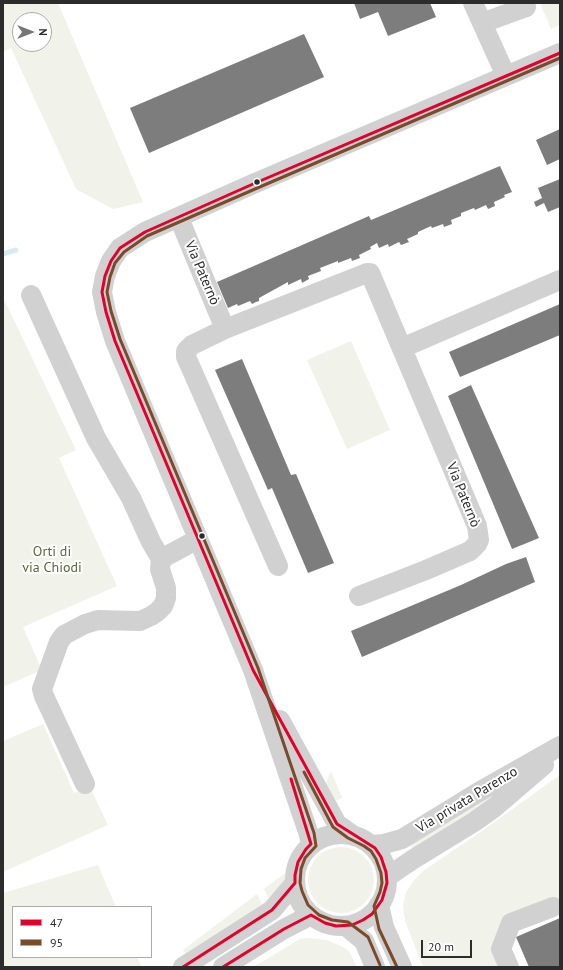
<!DOCTYPE html>
<html>
<head>
<meta charset="utf-8">
<style>
  body { margin:0 }
  #map { position:relative; width:563px; height:970px; overflow:hidden; background:#fff; font-family:"PT Sans",sans-serif }
  canvas { display:block }
  .frame { position:absolute; inset:0; border:4px solid #2c2c2c; pointer-events:none }
  .legend { position:absolute; left:12px; top:906px; width:140px; height:52px; box-sizing:border-box; background:#fff; border:1px solid #ababab; margin:0; padding:5px 7px; list-style:none; font-size:12px; color:#2c2c2c }
  .legend li { display:flex; align-items:center; gap:8px; height:20px }
  .legend b { width:20px; border:1px solid #ababab }
  .north { position:absolute; left:12px; top:12px; width:40px; height:40px; box-sizing:border-box; background:#fff; border:1px solid #ababab; border-radius:50%; rotate:90deg; font-size:11px; font-weight:700; line-height:16px; text-align:center; color:#2c2c2c }
  .north::after { content:''; display:block; margin:auto; width:14px; height:18px; background:#767676; clip-path:polygon(50% 0,100% 100%,50% 72%,0 100%) }
  .scale { position:absolute; left:421px; top:940px; width:51px; height:18px; box-sizing:border-box; border:2px solid #2c2c2c; border-top:0; padding-left:5px; font-size:12px; line-height:14px; white-space:nowrap; color:#2c2c2c; -webkit-text-stroke:3px #fff; paint-order:stroke }
</style>
</head>
<body>
<div id="map">
<canvas width="563" height="970"></canvas>
<div class="frame"></div>
<ul class="legend">
<li><b style="height:5px;background:#e4002b"></b>47</li>
<li><b style="height:5px;background:#7a4b2a"></b>95</li>
</ul>
<div class="north">N</div>
<div class="scale">20 m</div>
</div>
<script>
const c = document.querySelector('canvas').getContext('2d');
c.lineJoin = 'round';
function paint(path, color) { c.fillStyle = color; c.fill(path, 'evenodd'); }
const toPath = rows => new Path2D(rows.map(r => 'M' + r).join(''));
function strokePath(path, color, width, dash) { c.strokeStyle = color; c.lineWidth = width; c.lineCap = dash ? 'butt' : 'round'; c.setLineDash(dash || []); c.stroke(path); }
function label(font, color, halo, rows, align = 'center') {
  c.font = font + ' "PT Sans",sans-serif'; c.lineWidth = 4; c.setLineDash([]); c.textBaseline = 'middle'; c.strokeStyle = halo; c.fillStyle = color; for (const [text, x, y, turn = 0] of rows) {
    c.save(); c.translate(x, y); c.rotate((+turn || 0) * Math.PI / 180); c.textAlign = isNaN(turn) ? turn : align; if (halo) c.strokeText(text, 0, 0); c.fillText(text, 0, 0); c.restore();
  }
}
const green = toPath([
  [3,3,58,3,143,202,113,209,76,189,11,48,3,52],
  [20,20,44,20,44,44,20,44],
  [540,3,560,3,560,25,551,29],
  [3,297,76,450,59,458,117,586,23,627,42,670,3,687],
  [351,341,390,430,347,449,307,360],
  [43,724,74,793,90,787,108,825,3,872,3,741],
  [331,771,342,797,342,798,334,802,325,785],
  [560,775,560,905,505,920,502,967,423,967,405,921,403,906,406,892,414,880,423,871,479,833],
  [499,791,501,793,413,850,409,842],
  '308 880a33 33 0 1 1 66 0a33 33 0 1 1-66 0Z',
  [98,865,116,907,13,907,13,957,137,957,142,967,3,967,3,893],
  [284,874,286,874,287,877,269,899,264,889],
  [257,894,262,904,186,953,184,952,183,950],
  [308,938,327,940,343,947,349,951,357,967,253,967,300,939]
]);
const stream = toPath([
  [3,254,16,250]
]);
const building = toPath([
  [354,3,430,3,436,17,388,36,378,12,360,19],
  [304,34,324,77,149,153,130,108],
  [560,129,560,159,547,165,536,140],
  [500,166,512,192,504,195,505,197,494,202,495,206,488,209,486,205,475,210,474,208,461,213,461,216,451,220,452,224,444,227,443,224,432,228,431,226,418,232,418,234,407,239,409,242,401,245,399,242,389,247,388,244,379,248,377,243,370,247,371,249,359,255,360,258,352,261,351,258,338,263,338,261,320,268,321,271,308,276,309,279,302,283,301,279,288,285,288,282,259,298,259,301,256,302,252,304,250,301,238,306,237,304,228,308,217,282,369,216,371,220],
  [560,179,560,207,548,212,544,203,536,207,534,202,542,198,538,188],
  [560,304,560,335,460,377,449,352],
  [242,359,291,475,296,474,334,563,308,573,272,488,268,490,215,370],
  [471,385,539,538,512,549,448,396],
  [526,557,535,582,362,657,351,631,461,585,506,564],
  [560,918,560,967,529,967,516,937]
]);
const minor = toPath([
  [473,3,506,76],
  [482,23,526,7,525,3],
  [179,218,225,329],
  [31,295,96,438,131,498,151,542,161,559,160,569,166,588,166,598,163,606,157,612,151,616,140,621,98,620,85,624,64,635,59,642,42,689,44,696,85,784],
  [402,348,560,280],
  [161,559,198,539],
  [278,566,191,368,186,357,186,351,192,345,225,329,367,273,370,273,477,526,479,540,477,544,470,551,426,570,359,596],
  [280,720,337,824,351,834],
  '295 880a46 46 0 1 1 92 0a46 46 0 1 1-92 0Z',
  [311,844,309,835,304,820,253,670,115,341,106,312,102,292,105,276,111,261,120,248,145,232,253,184,560,53],
  [371,845,384,844,402,839,477,793,560,746],
  [387,877,412,860,474,822,495,807,544,765],
  [379,905,384,927,402,967],
  [346,926,364,941,375,967],
  [183,967,272,910,295,883],
  [223,967,284,929,311,915],
  [509,967,501,949,511,923,553,907]
]);
const bus1 = toPath([
  [183,967,272,910,295,883,295,875,298,862,306,849,311,844,291,779],
  [223,967,284,929,311,915,325,923,336,926,352,925,363,920,372,914,382,900,387,883,386,872,381,857,375,848,337,824,253,670,115,341,106,312,102,292,105,276,111,261,120,248,145,232,253,184,560,53]
]);
const bus2 = toPath([
  [304,772,333,827,348,838,364,846,371,851,376,859,381,873,382,883,380,892,374,906,379,929,397,967],
  [380,965,368,937,348,922,332,920,319,915,308,905,302,891,300,883,301,869,305,858,316,846,314,833,258,668,120,339,111,311,107,292,110,277,115,263,124,252,147,236,255,189,560,58]
]);
const markers = [
  [257,182,3.5,"#2c2c2c"],
  [202,536,3.5,"#2c2c2c"]
];
const streetNames = [
  ["Via Paternò",202,273,67],
  ["Via Paternò",463,495,68],
  ["Via privata Parenzo",467,800,-31]
];
const parkNames = [
  ["Orti di",52,552],
  ["via Chiodi",52,568]
];
paint(green, '#f1f3ea');
strokePath(stream, '#d6ecf0', 5);
paint(building, '#7d7d7d');
strokePath(minor, '#d1d1d1', 20);
strokePath(bus1, '#e4002b', 3);
strokePath(bus2, '#7a4b2a', 3);
for (const [x, y, r, color] of markers) { const dot = new Path2D(); dot.arc(x, y, r, 0, 2 * Math.PI); c.fillStyle = color; c.fill(dot); strokePath(dot, '#fff', 1.5); }
label('14px', '#2c2c2c', '#fff', streetNames);
label('14px', '#59663a', '#fff', parkNames);
</script>
</body>
</html>
